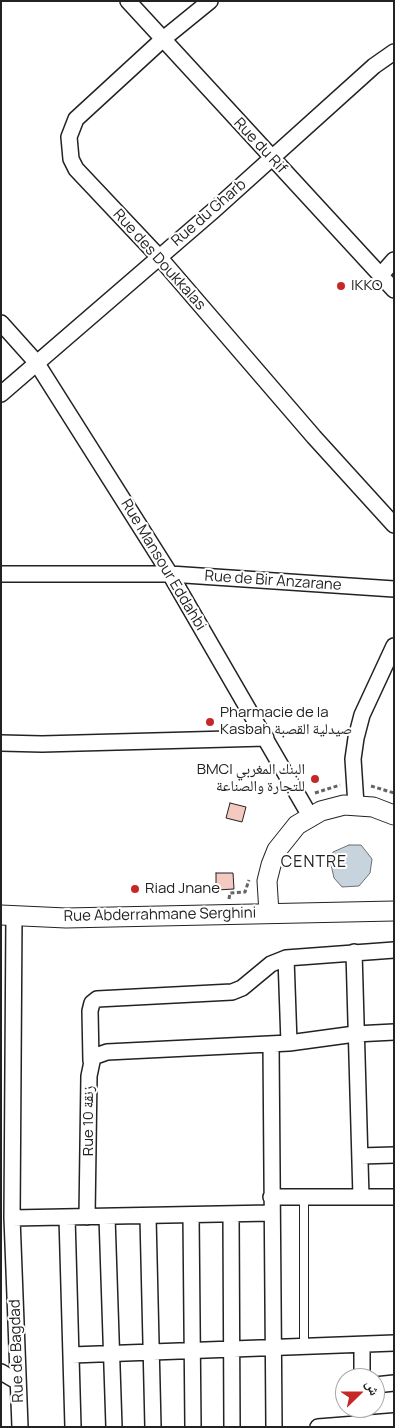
<!DOCTYPE html>
<html>
<head>
<meta charset="utf-8">
<style>
  body { margin:0 }
  #map { position:relative; width:395px; height:1428px; overflow:hidden; background:#fff; font-family:Manrope,"Noto Naskh Arabic",sans-serif }
  canvas { display:block }
  .frame { position:absolute; inset:0; border:2px solid #222; pointer-events:none }
  .north { position:absolute; left:335px; top:1368px; width:50px; height:50px; box-sizing:border-box; background:#fff; border:1px solid #a7a7a7; border-radius:50%; rotate:68deg; font-size:14px; font-weight:700; line-height:20px; text-align:center; color:#222 }
  .north::after { content:''; display:block; margin:auto; width:18px; height:22px; background:#c62828; clip-path:polygon(50% 0,100% 100%,50% 72%,0 100%) }
</style>
</head>
<body>
<div id="map">
<canvas width="395" height="1428"></canvas>
<div class="frame"></div>
<div class="north">ش</div>
</div>
<script>
const c = document.querySelector('canvas').getContext('2d');
c.lineJoin = 'round';
function paint(path, color) { c.fillStyle = color; c.fill(path, 'evenodd'); }
const toPath = rows => new Path2D(rows.map(r => 'M' + r).join(''));
function strokePath(path, color, width, dash) { c.strokeStyle = color; c.lineWidth = width; c.lineCap = dash ? 'butt' : 'round'; c.setLineDash(dash || []); c.stroke(path); }
function label(font, color, halo, rows, align = 'center') {
  c.font = font + ' Manrope,"Noto Naskh Arabic",sans-serif'; c.lineWidth = 4; c.setLineDash([]); c.textBaseline = 'middle'; c.strokeStyle = halo; c.fillStyle = color; for (const [text, x, y, turn = 0] of rows) {
    c.save(); c.translate(x, y); c.rotate((+turn || 0) * Math.PI / 180); c.textAlign = isNaN(turn) ? turn : align; if (halo) c.strokeText(text, 0, 0); c.fillText(text, 0, 0); c.restore();
  }
}
const water = toPath([
  [349,845,361,845,372,859,370,873,359,886,342,887,334,878,330,860,333,852,349,845]
]);
const building = toPath([
  [230,803,246,807,242,822,226,818,230,803],
  [216,873,233,873,234,889,216,890,216,873]
]);
const path = toPath([
  [371,786,394,793],
  [315,793,340,785],
  [229,899,230,893,245,892,249,880]
]);
const service = toPath([
  [304,1197,304,1345]
]);
const minor = toPath([
  [128,1,394,290],
  [210,1,162,40,76,119,69,137,71,159,76,169,159,257,314,437,394,525],
  [380,276,394,260],
  [1,323,36,362,170,574,310,816],
  [1,394,213,211,374,66,394,52],
  [1,574,170,574,394,589],
  [1,743,42,744,266,738],
  [356,805,353,759,356,738,362,715,394,646],
  [14,915,12,1218,20,1427],
  [354,952,361,1197],
  [286,958,289,1043],
  [271,1044,274,1427],
  [91,1061,90,1011,92,1003,97,999,232,992,242,988,271,964,286,958,394,950],
  [360,1156,394,1155],
  [271,1197,394,1197],
  [231,1214,232,1427],
  [191,1215,193,1427],
  [67,1217,73,1427],
  [87,1217,89,1076,93,1057,107,1052,289,1043,355,1034,394,1032],
  [107,1217,114,1427],
  [148,1217,153,1427],
  [12,1218,271,1213],
  [72,1355,394,1343],
  [1,1372,18,1382],
  [362,1378,362,1345],
  [375,1385,394,1383],
  [318,1427,394,1421]
]);
const tertiary = toPath([
  [269,913,267,881,271,865,277,850,297,825,321,811,344,805,373,807,394,815],
  [1,915,66,918,394,911]
]);
const markers = [
  [341,286,5,"#c62828"],
  [210,722,5,"#c62828"],
  [315,779,5,"#c62828"],
  [135,889,5,"#c62828"]
];
const streetNames = [
  ["Rue du Rif",260,146,47],
  ["Rue du Gharb",209,213,-41],
  ["Rue des Doukkalas",159,260,48],
  ["Rue Mansour Eddahbi",163,565,59],
  ["Rue de Bir Anzarane",273,581,4],
  ["Rue Abderrahmane Serghini",160,915,-1],
  ["Rue 10 زنقة",89,1121,-90],
  ["Rue de Bagdad",17,1351,-92]
];
const poiNames = [
  ["IKKO",351,286],
  ["Pharmacie de la",220,713],
  ["Kasbah صيدلية القصبة",220,730],
  ["BMCI البنك المغربي",305,770,"right"],
  ["للتجارة والصناعة",305,787,"right"],
  ["Riad Jnane",145,889]
];
const neighbourhoodNames = [
  ["CENTRE",314,863]
];
paint(water, '#c7d3dd');
strokePath(water, '#6f6f6f', 1);
paint(building, '#f3c9c0');
strokePath(building, '#222', 1);
strokePath(service, '#222', 10);
strokePath(minor, '#222', 18);
strokePath(tertiary, '#222', 21);
strokePath(path, '#646464', 3, [4, 2.5]);
strokePath(service, '#fff', 8);
strokePath(minor, '#fff', 15);
strokePath(tertiary, '#fff', 19);
for (const [x, y, r, color] of markers) { const dot = new Path2D(); dot.arc(x, y, r, 0, 2 * Math.PI); c.fillStyle = color; c.fill(dot); strokePath(dot, '#fff', 2); }
label('15px', '#222', '#fff', streetNames);
label('15px', '#222', '#fff', poiNames, 'left');
c.letterSpacing = '1px';
label('16px', '#222', '#fff', neighbourhoodNames);
c.letterSpacing = '0px';
</script>
</body>
</html>
